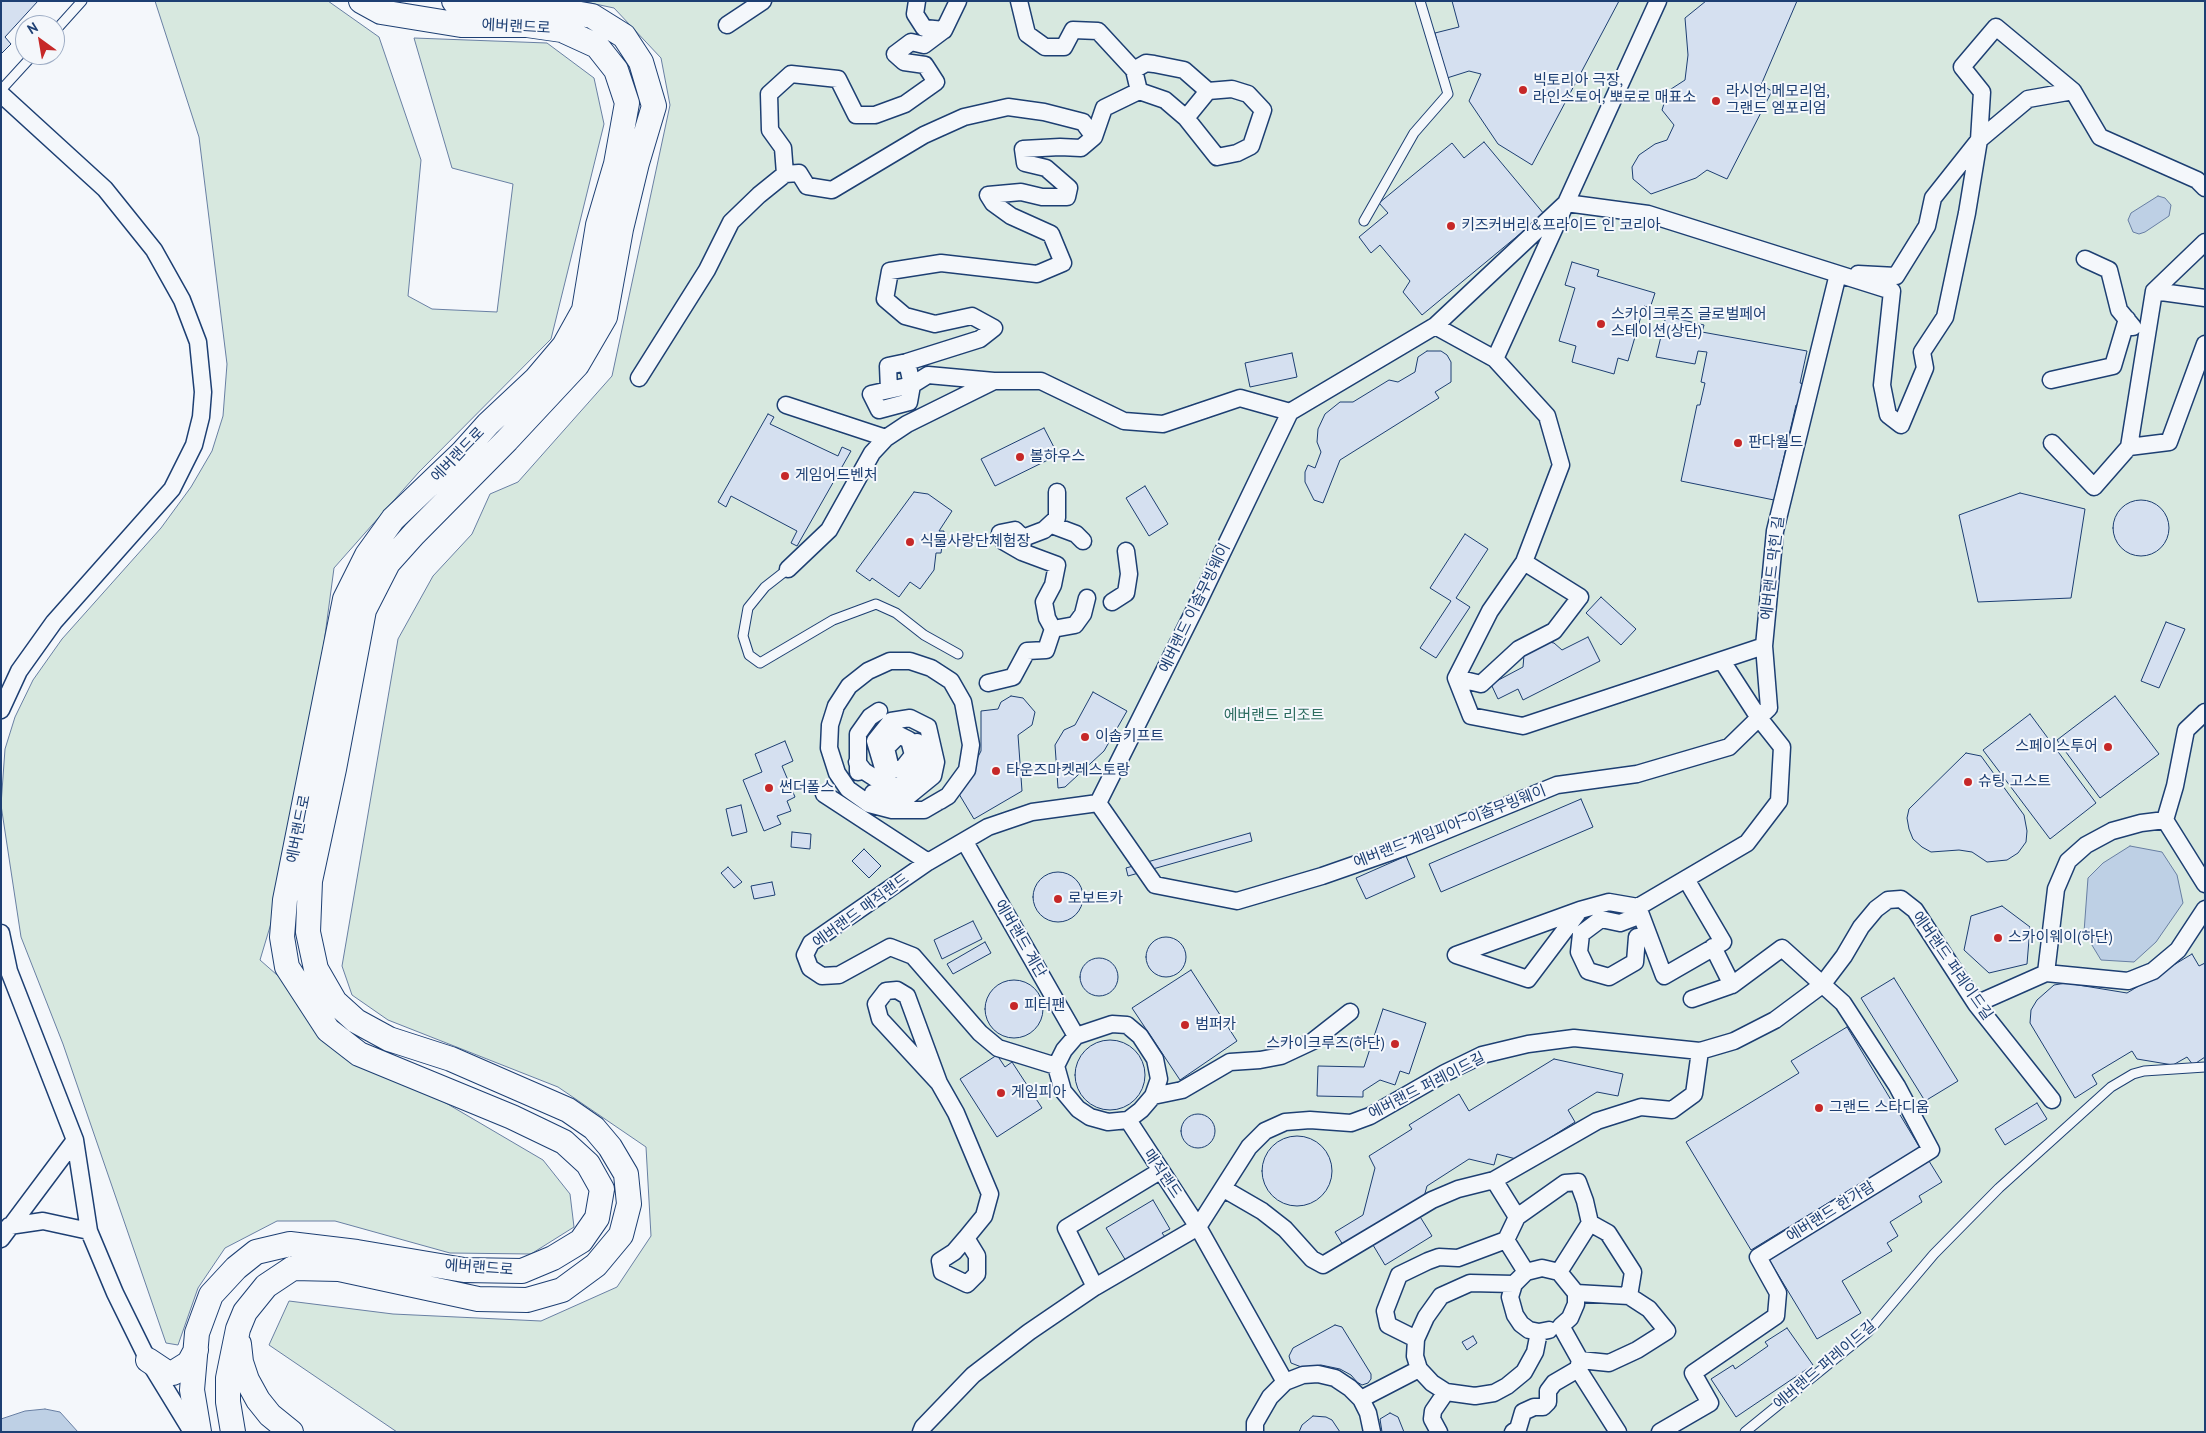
<!DOCTYPE html>
<html>
<head>
<meta charset="utf-8">
<style>
  body { margin:0 }
  #map { position:relative; width:2206px; height:1433px; overflow:hidden; background:#f4f7fb; font-family:"PT Sans",sans-serif }
  canvas { display:block }
  .frame { position:absolute; inset:0; border:2px solid #1d3f73; pointer-events:none }
  .north { position:absolute; left:15px; top:15px; width:50px; height:50px; box-sizing:border-box; background:#f4f7fb; border:1px solid #9eadc5; border-radius:50%; rotate:328deg; font-size:14px; font-weight:700; line-height:20px; text-align:center; color:#1d3f73 }
  .north::after { content:''; display:block; margin:auto; width:18px; height:22px; background:#c62828; clip-path:polygon(50% 0,100% 100%,50% 72%,0 100%) }
</style>
</head>
<body>
<div id="map">
<canvas width="2206" height="1433"></canvas>
<div class="frame"></div>
<div class="north">N</div>
</div>
<script>
const c = document.querySelector('canvas').getContext('2d');
c.lineJoin = 'round';
function paint(path, color) { c.fillStyle = color; c.fill(path, 'evenodd'); }
const toPath = rows => new Path2D(rows.map(r => 'M' + r).join(''));
function strokePath(path, color, width, dash) { c.strokeStyle = color; c.lineWidth = width; c.lineCap = dash ? 'butt' : 'round'; c.setLineDash(dash || []); c.stroke(path); }
function label(font, color, halo, rows, align = 'center') {
  c.font = font + ' "PT Sans","Noto Sans KR",sans-serif'; c.lineWidth = 4; c.setLineDash([]); c.textBaseline = 'middle'; c.strokeStyle = halo; c.fillStyle = color; for (const [text, x, y, turn = 0] of rows) {
    c.save(); c.translate(x, y); c.rotate((+turn || 0) * Math.PI / 180); c.textAlign = isNaN(turn) ? turn : align; if (halo) c.strokeText(text, 0, 0); c.fillText(text, 0, 0); c.restore();
  }
}
const green = toPath([
  [155,1,328,1,379,37,421,160,408,296,432,309,497,312,513,184,452,168,414,38,547,43,594,78,604,124,551,339,419,472,334,568,299,830,260,960,376,1062,543,1160,570,1194,574,1227,531,1254,450,1253,335,1221,277,1221,225,1248,198,1288,178,1345,166,1343,63,1044,21,937,1,805,5,749,15,717,33,680,62,639,161,528,191,487,212,451,223,416,227,364,199,137,155,1],
  [581,1,2205,1,2205,1432,397,1432,269,1345,289,1301,393,1314,541,1321,617,1287,651,1236,646,1147,558,1087,388,1020,352,995,342,966,398,639,433,576,472,534,490,494,518,482,612,376,670,105,661,58,614,8,581,1]
]);
const water = toPath([
  [2158,196,2165,198,2171,205,2169,216,2145,232,2139,234,2133,232,2128,220,2131,213,2158,196],
  [2130,846,2162,852,2177,875,2183,903,2156,942,2134,962,2101,960,2084,932,2088,878,2103,863,2130,846],
  [45,1409,60,1412,78,1432,1,1432,1,1419,25,1411,45,1409]
]);
const building = toPath([
  [1,1,38,1,5,37,11,44,1,54,1,1],
  [1452,1,1619,1,1532,165,1498,144,1469,101,1481,74,1469,71,1447,78,1435,33,1459,27,1452,1],
  [1706,1,1797,1,1761,85,1772,91,1727,179,1707,170,1696,178,1651,194,1633,179,1632,167,1639,155,1655,144,1667,140,1674,125,1662,110,1668,91,1685,80,1688,55,1685,18,1706,1],
  [1484,142,1544,214,1422,315,1403,292,1410,281,1380,245,1371,253,1359,237,1388,213,1379,203,1452,143,1464,158,1484,142],
  [1572,262,1599,270,1597,276,1655,293,1650,308,1644,306,1628,361,1618,358,1614,374,1572,362,1576,346,1559,341,1575,288,1565,285,1572,262],
  [1666,316,1704,325,1702,332,1807,351,1800,383,1808,385,1803,405,1796,405,1774,500,1681,481,1697,405,1700,405,1705,383,1701,382,1707,352,1698,351,1695,364,1656,357,1666,316],
  [1427,351,1441,351,1447,355,1451,362,1451,382,1435,392,1439,398,1340,460,1323,503,1314,500,1305,482,1305,472,1308,465,1315,468,1321,452,1317,442,1318,429,1325,414,1340,402,1353,402,1389,380,1398,382,1415,372,1418,357,1427,351],
  [1292,353,1297,377,1250,387,1245,363,1292,353],
  [768,414,774,417,770,424,838,456,842,447,851,451,797,546,791,543,797,531,731,496,726,507,718,502,768,414],
  [1044,428,1058,455,995,486,981,459,1044,428],
  [1145,486,1168,524,1149,536,1126,498,1145,486],
  [914,492,928,494,952,511,939,531,944,531,941,553,936,553,934,570,920,589,910,582,899,597,872,578,870,581,856,571,914,492],
  [2020,493,2085,509,2071,598,1978,602,1959,515,2020,493],
  '2113 528a28 28 0 1 1 56 0a28 28 0 1 1-56 0Z',
  [1465,534,1488,549,1456,598,1470,607,1436,658,1420,648,1451,601,1430,588,1465,534],
  [1601,597,1636,629,1621,645,1586,613,1601,597],
  [2166,622,2185,629,2159,688,2141,681,2166,622],
  [1588,637,1600,661,1523,700,1518,689,1498,699,1491,684,1523,667,1524,655,1544,641,1554,643,1562,650,1588,637],
  [1093,692,1127,711,1104,751,1065,787,1058,788,1055,745,1064,730,1075,725,1093,692],
  [1011,696,1023,698,1035,712,1032,725,1018,735,1022,791,974,819,959,794,981,751,981,711,998,709,1001,702,1011,696],
  [2115,696,2159,754,2100,798,2057,740,2115,696],
  [2030,714,2096,803,2050,839,1983,750,2030,714],
  [785,741,793,761,782,766,795,797,787,801,791,811,777,816,781,824,764,831,743,780,762,772,755,754,785,741],
  [1966,753,1981,756,2024,815,2027,831,2026,842,2018,853,2007,860,1987,862,1972,852,1959,850,1931,852,1922,847,1913,839,1909,829,1907,818,1909,809,1966,753],
  [1581,799,1593,827,1441,892,1429,864,1581,799],
  [741,805,747,832,732,836,726,809,741,805],
  [792,832,811,834,810,849,791,847,792,832],
  [1250,833,1252,841,1128,876,1126,868,1250,833],
  [864,849,881,866,869,878,852,861,864,849],
  [1406,856,1415,877,1366,899,1356,878,1406,856],
  [728,867,742,882,734,888,721,873,728,867],
  '1033 897a25 25 0 1 1 50 0a25 25 0 1 1-50 0Z',
  [772,882,775,895,754,899,751,886,772,882],
  [2002,906,2030,927,2027,964,1989,973,1964,950,1971,916,2002,906],
  [973,921,982,939,942,959,934,940,973,921],
  '1146 957a20 20 0 1 1 40 0a20 20 0 1 1-40 0Z',
  [985,942,991,953,953,974,947,964,985,942],
  [2192,954,2199,966,2205,963,2205,1057,2193,1065,2187,1057,2173,1065,2137,1059,2132,1051,2092,1075,2097,1084,2075,1098,2030,1023,2031,1010,2037,1000,2054,985,2066,983,2127,993,2192,954],
  '1080 977a19 19 0 1 1 38 0a19 19 0 1 1-38 0Z',
  [1191,970,1237,1041,1180,1080,1132,1008,1191,970],
  [1894,978,1958,1081,1925,1101,1861,998,1894,978],
  '985 1009a29 29 0 1 1 58 0a29 29 0 1 1-58 0Z',
  [1383,1009,1426,1023,1409,1074,1400,1071,1395,1085,1380,1080,1363,1091,1363,1097,1317,1096,1318,1066,1364,1067,1383,1009],
  [1847,1027,1923,1153,1868,1187,1864,1181,1751,1250,1686,1142,1799,1073,1791,1061,1847,1027],
  '1075 1075a35 35 0 1 1 70 0a35 35 0 1 1-70 0Z',
  [997,1055,1005,1067,1012,1062,1042,1108,997,1137,960,1079,997,1055],
  [1554,1059,1623,1074,1618,1096,1597,1092,1568,1110,1575,1122,1516,1159,1497,1154,1494,1165,1469,1159,1427,1186,1419,1215,1432,1236,1385,1265,1373,1245,1351,1258,1335,1232,1363,1215,1375,1168,1369,1156,1412,1129,1409,1125,1459,1094,1469,1111,1554,1059],
  [2037,1103,2047,1119,2005,1145,1995,1129,2037,1103],
  '1181 1131a17 17 0 1 1 34 0a17 17 0 1 1-34 0Z',
  '1262 1171a35 35 0 1 1 70 0a35 35 0 1 1-70 0Z',
  [1929,1161,1942,1182,1919,1196,1922,1202,1890,1222,1898,1236,1887,1243,1892,1251,1842,1281,1861,1313,1817,1339,1768,1258,1929,1161],
  [1153,1200,1170,1229,1162,1233,1165,1237,1126,1261,1106,1228,1153,1200],
  [1335,1325,1342,1327,1371,1374,1371,1379,1368,1383,1362,1385,1357,1382,1351,1375,1340,1369,1321,1365,1304,1368,1291,1363,1289,1356,1293,1348,1335,1325],
  [1787,1328,1813,1365,1736,1417,1711,1379,1733,1365,1735,1369,1768,1346,1765,1342,1787,1328],
  [1473,1336,1477,1343,1467,1350,1462,1342,1473,1336],
  [1390,1413,1398,1417,1404,1432,1382,1432,1380,1419,1390,1413],
  [1313,1416,1326,1417,1332,1420,1340,1432,1299,1432,1302,1425,1313,1416]
]);
const lane = toPath([
  [55,31,82,1],
  [1,90,33,55],
  [1364,221,1414,133,1448,94,1420,1],
  [788,569,765,587,748,608,743,636,749,655,760,663,833,620,876,604,896,613,924,635,958,654],
  [1745,1432,1868,1332,1934,1254,1999,1188,2111,1087,2133,1074,2144,1071,2205,1067]
]);
const street = toPath([
  [917,1,915,14,924,28,944,30,958,1],
  [1019,1,1027,34,1045,47,1064,47,1073,30,1098,31,1134,70],
  [727,25,763,1],
  [1,94,105,189,154,250,182,300,198,342,203,392,201,417,194,445,172,489,54,622,19,671,1,710],
  [1186,118,1208,91],
  [1094,137,1104,108,1139,91,1165,100,1186,118,1217,157,1237,153,1251,146,1263,110,1248,94,1232,89,1208,91,1184,70,1154,64,1146,63,1134,70,1139,91],
  [785,174,783,148,770,130,769,94,791,74,838,79,856,115,875,115,905,104,936,82,925,65,904,62,895,54,911,42,924,45,944,30],
  [2085,259,2109,270,2119,310,2133,327],
  [1858,274,1896,276,1927,226,1933,198,1979,140,2028,99,2073,91,2100,137,2197,180,2205,188],
  [2154,291,2205,242],
  [1435,326,1495,359],
  [639,378,707,270,731,222,759,195,785,174,799,173,807,186,832,190,924,135,964,117,1008,107,1044,112,1083,122,1094,137,1081,148,1060,147,1023,149,1025,163,1046,168,1069,188,1067,197,1042,197,1021,192,988,195,993,203,1011,216,1051,234,1063,263,1037,274,941,263,890,271,885,299,905,316,935,324,972,316,994,328,980,339,907,362],
  [2051,380,2113,366,2127,319],
  [889,390,888,366,907,362,912,385,871,394,879,410,909,402,912,385,928,375,994,381],
  [786,405,886,438],
  [2052,443,2094,487,2129,447,2169,442,2205,344],
  [2129,447,2154,291,2205,298],
  [1052,525,1076,534,1083,541],
  [1000,533,1015,530,1023,538,1022,552,1003,541],
  [1023,538,1044,530,1057,518,1057,492],
  [1524,562,1580,597,1554,631,1519,649,1481,684,1456,678,1490,611,1524,562,1561,465,1547,416,1495,359,1566,203,1648,214,1892,291,1882,385,1888,415,1901,425,1925,368,1922,352,1945,317,1967,213,1979,140,1982,92,1962,67,1996,27,2073,91],
  [788,569,829,530,872,453,886,438,907,424,994,381,1041,381,1124,421,1163,424,1240,398,1290,412,1435,326,1566,203,1658,1],
  [1112,602,1126,593,1129,574,1126,551],
  [1053,629,1075,625,1083,614,1087,598],
  [1456,678,1471,716,1523,726,1764,646,1775,531,1838,274],
  [988,683,1013,677,1027,651,1046,650,1053,629,1047,618,1044,602,1053,585,1057,565,1022,552],
  [857,762,864,771,881,782,898,786,921,772,922,760,917,742],
  [858,772,858,734,870,717,879,711],
  [873,793,906,798,933,776,936,762,928,727,910,718,891,721,875,741,883,768,891,769,902,769,913,755,909,740,899,735,886,748,891,769],
  [824,794,928,862],
  [940,801,948,796,967,770,971,745,963,702,951,681,931,668,910,661,890,661,868,671,849,686,836,706,830,725,829,748,837,773,848,789,869,804,892,810,924,810,948,796],
  [1098,803,1155,885,1237,901,1322,876,1408,846,1557,785,1637,774,1729,747,1769,708,1764,646],
  [1098,803,1198,603,1290,412],
  [2165,820,2205,884],
  [965,842,1076,1036],
  [1638,907,1664,976,1723,942,1686,879],
  [1580,910,1528,979,1456,955,1580,910,1609,902,1638,907,1747,843,1779,801,1782,747,1759,718,1722,661],
  [1,933,9,971,75,1140,89,1231,115,1293,148,1360,192,1432],
  [1637,937,1635,962,1609,977,1588,971,1579,952,1581,934,1601,919,1620,923,1641,915],
  [2046,973,2056,889,2068,861,2086,845,2112,831,2141,823,2165,820,2175,786,2186,730,2205,712],
  [1692,999,1732,985,1713,947],
  [1976,1004,2046,973,2128,981,2153,971,2178,950,2205,909],
  [1056,1066,1063,1091,1078,1109,1090,1117,1108,1122,1128,1120,1141,1110,1153,1096,1159,1079,1155,1059,1140,1036,1127,1025,1112,1024,1076,1036,1064,1050,1056,1066,998,1048,980,1033,913,956,890,947,839,975,822,976,810,968,805,955,811,943,928,862,988,827,1032,812,1098,803],
  [939,1083,880,1019,876,1004,886,991,897,990,907,996,939,1083,956,1113,990,1194,984,1216,966,1238,977,1256,977,1274,967,1284,942,1272,940,1261,954,1252,966,1238],
  [1153,1096,1182,1090,1230,1062,1260,1060,1281,1056,1313,1041,1350,1012],
  [1494,1180,1517,1217],
  [1224,1189,1262,1211,1285,1229,1312,1259,1323,1265,1432,1200,1458,1189,1494,1180,1597,1121,1641,1107,1672,1110,1694,1094,1700,1051],
  [9,1226,43,1221,89,1231],
  [1,1239,75,1140],
  [1506,1240,1517,1217,1565,1183,1578,1182,1585,1201,1590,1223,1559,1272],
  [1559,1272,1576,1293,1576,1304,1570,1318,1561,1326,1580,1360,1609,1363,1637,1350,1667,1331,1649,1309,1629,1296,1633,1272,1608,1233,1590,1223],
  [1095,1287,1066,1228,1160,1171],
  [1576,1293,1629,1296],
  [1549,1330,1539,1332,1529,1330,1521,1324,1515,1315,1510,1297,1514,1284,1526,1272,1542,1268,1559,1272],
  [1416,1339,1388,1325,1385,1311,1399,1275,1428,1261,1439,1257,1458,1258,1506,1240,1526,1272],
  [1580,1360,1578,1369,1618,1432],
  [1285,1382,1303,1375,1318,1374,1335,1378,1350,1388,1361,1399,1419,1369],
  [1446,1392,1432,1383,1419,1369,1415,1356,1416,1339,1426,1317,1441,1296,1470,1283,1514,1284],
  [1361,1399,1368,1413,1372,1432],
  [921,1432,923,1427,973,1375,1029,1332,1095,1287,1198,1227,1128,1120],
  [1255,1432,1255,1423,1270,1397,1285,1382,1198,1227,1249,1147,1265,1131,1285,1122,1310,1120,1351,1123,1370,1116,1445,1073,1482,1055,1528,1044,1574,1038,1700,1051,1734,1041,1775,1020,1822,985,1844,956,1861,927,1876,909,1888,900,1901,899,1915,910,1976,1004,2052,1100],
  [1439,1432,1432,1419,1433,1411,1446,1392,1475,1396,1494,1393,1507,1386,1524,1372,1535,1352,1539,1332],
  [1513,1432,1518,1429,1523,1412,1534,1407,1543,1407,1548,1402,1548,1391,1554,1383,1578,1369],
  [1660,1432,1710,1403,1693,1373,1776,1316,1778,1293,1758,1257,1931,1150,1897,1086,1843,1003,1782,948,1732,985]
]);
const secondary = toPath([
  [239,1344,241,1362,247,1380,258,1400,270,1415,291,1432],
  [148,1360,166,1372,173,1373,189,1363,196,1350],
  [199,1432,192,1390,197,1333,211,1295,236,1268,256,1252,290,1244,357,1252,464,1270,522,1271,553,1258,581,1241,597,1218,602,1189,588,1164,564,1142,512,1117,359,1054,328,1030,287,967,282,937,285,900,345,599,367,555,393,519,462,453,488,424,536,379,564,346,584,310,598,225,616,164,627,103,616,70,597,46,562,30,527,25,461,25,381,12,361,1],
  [233,1432,228,1402,228,1378,238,1329,245,1312,266,1286,293,1268,339,1269,478,1299,527,1300,562,1290,596,1265,621,1235,629,1204,626,1174,610,1147,594,1128,568,1110,451,1059,389,1039,356,1021,335,1002,316,969,308,932,310,881,334,769,364,610,388,563,414,534,507,440,577,365,605,317,621,229,637,163,654,106,641,62,624,36,592,16,528,5,454,1]
]);
const markers = [
  [1523,90,5,"#c62828"],
  [1716,101,5,"#c62828"],
  [1451,226,5,"#c62828"],
  [1601,324,5,"#c62828"],
  [1738,443,5,"#c62828"],
  [1020,457,5,"#c62828"],
  [785,476,5,"#c62828"],
  [910,542,5,"#c62828"],
  [1085,737,5,"#c62828"],
  [2108,747,5,"#c62828"],
  [996,771,5,"#c62828"],
  [1968,782,5,"#c62828"],
  [769,788,5,"#c62828"],
  [1058,899,5,"#c62828"],
  [1998,938,5,"#c62828"],
  [1014,1006,5,"#c62828"],
  [1185,1025,5,"#c62828"],
  [1395,1044,5,"#c62828"],
  [1001,1093,5,"#c62828"],
  [1819,1108,5,"#c62828"]
];
const streetNames = [
  ["에버랜드로",516,27,3],
  ["에버랜드로",458,455,-46],
  ["에버랜드 막힌 길",1773,568,-83],
  ["에버랜드 이솝무빙웨이",1195,608,-64],
  ["에버랜드 게임피아~이솝무빙웨이",1450,827,-21],
  ["에버랜드로",299,829,-79],
  ["에버랜드 매직랜드",861,911,-36],
  ["에버랜드 계단",1020,939,60],
  ["에버랜드 퍼레이드길",1952,966,55],
  ["에버랜드 퍼레이드길",1427,1086,-27],
  ["매직랜드",1162,1174,56],
  ["에버랜드 한가람",1831,1212,-32],
  ["에버랜드로",479,1268,4],
  ["에버랜드 퍼레이드길",1825,1365,-40]
];
const poiNames = [
  ["빅토리아 극장,",1533,81],
  ["라인스토어, 뽀로로 매표소",1533,98],
  ["라시언 메모리엄,",1726,92],
  ["그랜드 엠포리엄",1726,109],
  ["키즈커버리&프라이드 인 코리아",1461,226],
  ["스카이크루즈 글로벌페어",1611,315],
  ["스테이션(상단)",1611,332],
  ["판다월드",1748,443],
  ["볼하우스",1030,457],
  ["게임어드벤처",795,476],
  ["식물사랑단체험장",920,542],
  ["이솝키프트",1095,737],
  ["스페이스투어",2098,747,"right"],
  ["타운즈마켓레스토랑",1006,771],
  ["슈팅 고스트",1978,782],
  ["썬더폴스",779,788],
  ["로보트카",1068,899],
  ["스카이웨이(하단)",2008,938],
  ["피터팬",1024,1006],
  ["범퍼카",1195,1025],
  ["스카이크루즈(하단)",1385,1044,"right"],
  ["게임피아",1011,1093],
  ["그랜드 스타디움",1829,1108]
];
const parkNames = [
  ["에버랜드 리조트",1274,716]
];
paint(green, '#d7e8df');
strokePath(green, '#687fa3', 1);
paint(water, '#bed0e5');
strokePath(water, '#687fa3', 1);
paint(building, '#d5e0f0');
strokePath(building, '#1d3f73', 1);
strokePath(lane, '#1d3f73', 11);
strokePath(street, '#1d3f73', 19);
strokePath(secondary, '#1d3f73', 26);
strokePath(lane, '#f4f7fb', 9);
strokePath(street, '#f4f7fb', 16);
strokePath(secondary, '#f4f7fb', 24);
for (const [x, y, r, color] of markers) { const dot = new Path2D(); dot.arc(x, y, r, 0, 2 * Math.PI); c.fillStyle = color; c.fill(dot); strokePath(dot, '#f4f7fb', 2); }
label('15px', '#1d3f73', '#f4f7fb', streetNames);
label('15px', '#1d3f73', '#f4f7fb', poiNames, 'left');
label('15px', '#2c6c60', '#f4f7fb', parkNames);
</script>
</body>
</html>
